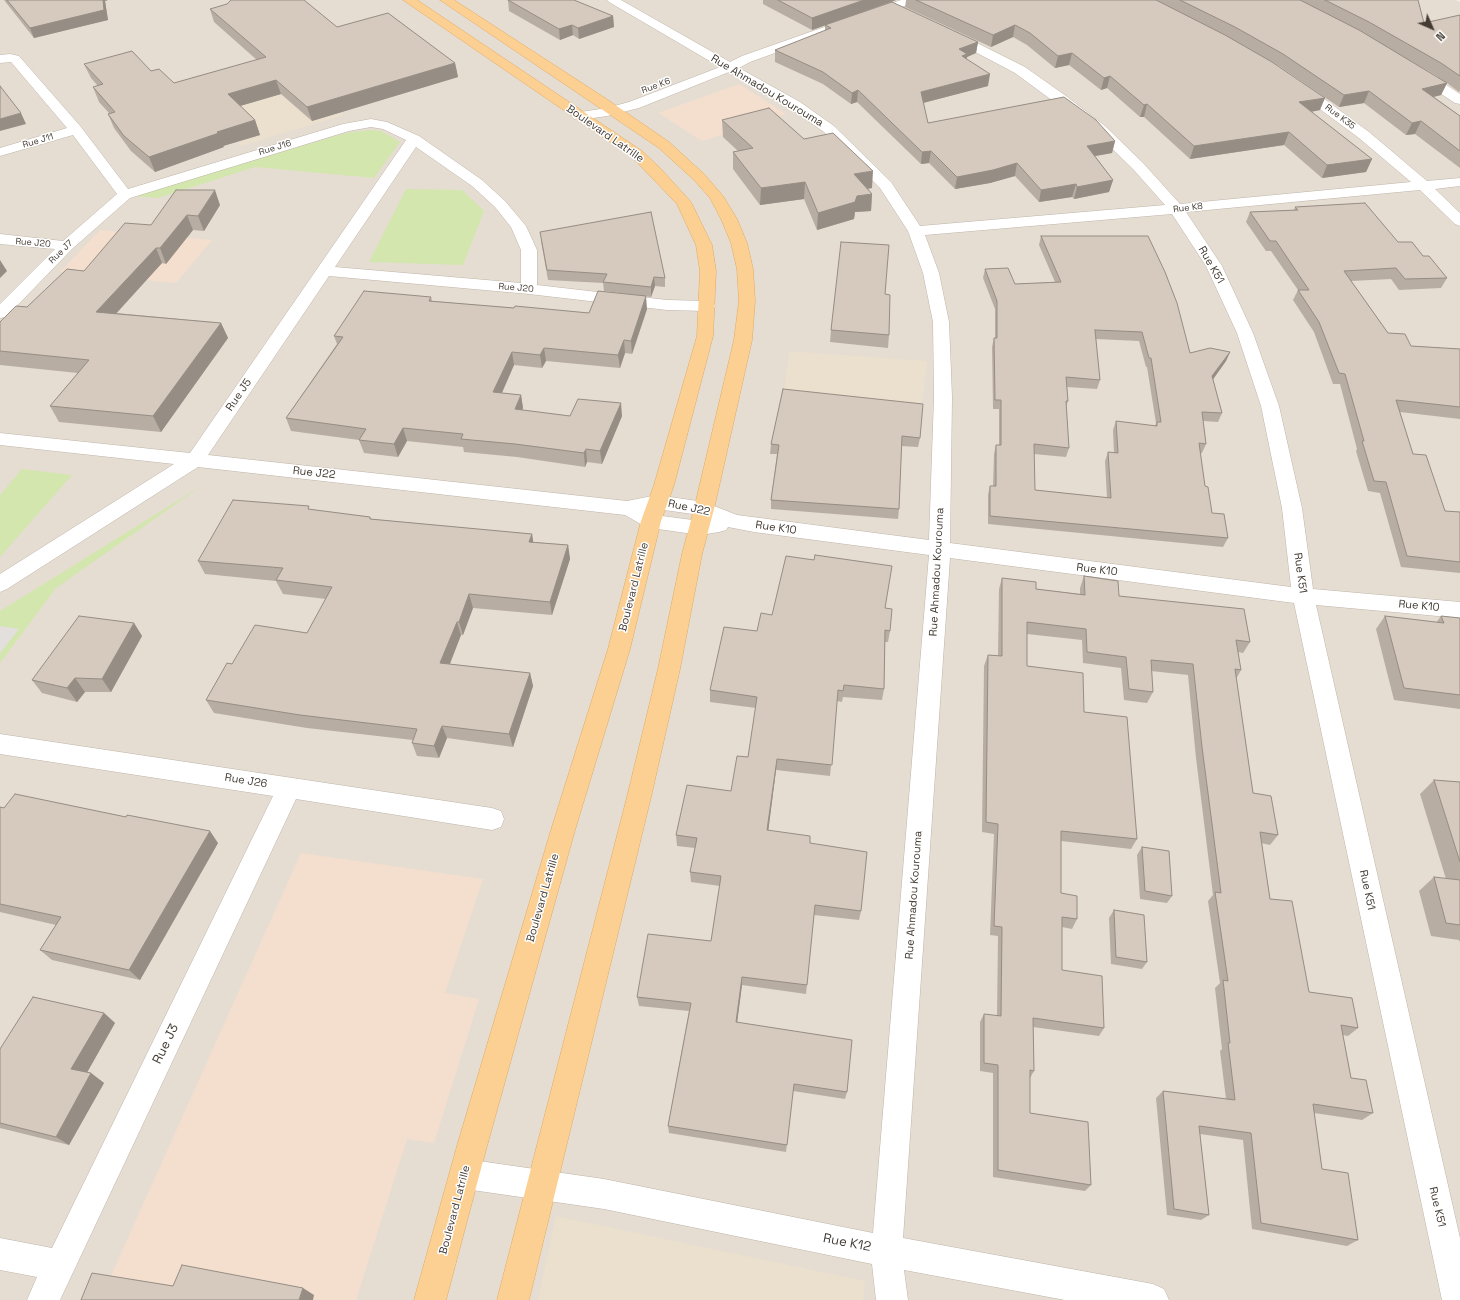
<!DOCTYPE html>
<html>
<head>
<meta charset="utf-8">
<style>
  body { margin:0 }
  #map { position:relative; width:1460px; height:1300px; overflow:hidden; background:#f2ece4; font-family:"Space Grotesk",sans-serif }
  canvas { display:block }
  .north { position:absolute; left:1412px; top:8px; width:40px; height:40px; -webkit-text-stroke:3px #fff; paint-order:stroke; rotate:135deg; font-size:11px; font-weight:700; line-height:16px; text-align:center; color:#433b34 }
  .north::after { content:''; display:block; margin:auto; width:14px; height:18px; background:#433b34; clip-path:polygon(50% 0,100% 100%,50% 72%,0 100%) }
</style>
</head>
<body>
<div id="map">
<canvas width="1460" height="1300"></canvas>
<div class="north">N</div>
</div>
<script>
const c = document.querySelector('canvas').getContext('2d');
c.lineJoin = 'round';
function paint(path, color) { c.fillStyle = color; c.fill(path, 'evenodd'); }
const toPath = rows => new Path2D(rows.map(r => 'M' + r).join(''));
function strokePath(path, color, width, dash) { c.strokeStyle = color; c.lineWidth = width; c.lineCap = dash ? 'butt' : 'round'; c.setLineDash(dash || []); c.stroke(path); }
function label(font, color, halo, rows, align = 'center') {
  c.font = font + ' "Space Grotesk",sans-serif'; c.lineWidth = 3; c.setLineDash([]); c.textBaseline = 'middle'; c.strokeStyle = halo; c.fillStyle = color; for (const [text, x, y, turn = 0] of rows) {
    c.save(); c.translate(x, y); c.rotate((+turn || 0) * Math.PI / 180); c.textAlign = isNaN(turn) ? turn : align; if (halo) c.strokeText(text, 0, 0); c.fillText(text, 0, 0); c.restore();
  }
}
const residential = toPath([
  [0,0,1455,0,1460,2,1460,1300,0,1300]
]);
const commercial = toPath([
  [739,84,786,114,702,141,658,113],
  [100,230,212,240,176,283,60,272],
  [301,853,483,879,445,993,479,999,434,1143,407,1139,356,1300,100,1300]
]);
const education = toPath([
  [291,65,344,115,241,146,182,86],
  [789,351,927,361,921,413,783,399],
  [556,1216,865,1281,863,1300,538,1300]
]);
const green = toPath([
  [369,130,381,131,400,142,374,178,255,167,158,198,133,196,346,133],
  [406,189,462,190,484,211,463,265,369,262],
  [22,469,72,475,0,557,0,495],
  [203,485,56,588,0,663,0,611]
]);
const parking = toPath([
  [0,626,19,629,0,653]
]);
const minor = toPath([
  [607,0,621,0,730,62,742,56,901,0,918,0,916,2,750,62,739,68,800,102,834,126,891,182,920,226,1165,205,1133,169,1095,132,1015,73,945,36,943,33,945,30,949,29,1025,67,1066,96,1105,126,1143,163,1180,204,1411,182,1359,138,1294,90,1292,87,1294,84,1299,83,1304,84,1369,132,1427,181,1460,178,1460,186,1435,189,1460,213,1460,226,1455,224,1420,190,1186,212,1222,266,1253,333,1279,406,1302,508,1313,589,1460,602,1460,618,1316,605,1460,1238,1460,1300,1442,1300,1294,603,950,558,903,1238,1153,1284,1164,1289,1169,1300,1065,1300,904,1270,908,1300,876,1300,872,1264,604,1209,465,1189,454,1185,450,1174,454,1163,465,1159,604,1179,873,1233,929,555,754,532,728,527,726,530,719,532,700,535,651,528,644,526,625,515,198,467,7,589,0,592,0,574,174,464,0,445,0,433,190,453,406,140,383,129,371,127,349,131,130,198,72,249,6,317,0,318,0,304,55,249,0,244,0,234,63,241,117,194,73,135,0,156,0,148,67,128,11,62,0,63,0,55,10,54,19,56,81,127,128,189,343,124,371,119,387,122,419,136,482,180,505,201,526,226,537,250,537,285,667,300,707,301,713,302,715,306,713,310,707,311,667,310,529,294,329,276,208,455,627,501,657,495,704,502,737,515,929,540,934,397,933,322,923,273,908,231,880,188,824,132,790,108,729,72,639,108,607,116,579,120,574,119,572,116,574,113,607,108,629,102,720,67,609,2,607,0],
  [416,147,472,186,495,207,511,227,521,250,521,283,335,267,416,147],
  [1172,214,1206,266,1237,333,1261,406,1282,508,1291,587,950,543,952,397,949,322,939,273,925,235,1172,214],
  [657,509,700,515,710,519,700,521,655,515,648,511,657,509],
  [1419,69,1424,70,1460,94,1460,104,1455,103,1414,76,1413,73,1414,70,1419,69],
  [0,734,492,808,501,811,504,819,501,827,492,830,296,799,60,1300,27,1300,37,1277,0,1270,0,1238,52,1248,273,796,0,754,0,734]
]);
const major = toPath([
  [403,0,417,0,642,151,661,169,691,202,712,245,716,271,713,336,674,485,661,521,630,649,575,830,487,1146,446,1300,414,1300,457,1146,551,830,608,649,641,521,654,485,697,336,700,271,696,245,677,204,632,157,403,0],
  [440,0,454,0,608,100,669,142,704,174,723,196,737,219,747,243,753,269,755,301,752,340,714,509,702,554,680,669,651,797,529,1300,497,1300,627,797,658,669,682,554,694,509,734,340,739,301,737,269,731,243,721,219,710,198,694,180,659,148,440,0]
]);
const wall = toPath([
  [4,0,108,0,105,1,108,20,34,38],
  [508,0,613,16,614,27,579,39,573,35,560,40,509,11],
  [763,0,896,0,812,30,763,4],
  [906,0,1418,0,1424,23,1460,15,1460,91,1459,92,1447,83,1441,95,1434,97,1460,116,1460,168,1415,134,1406,135,1364,103,1339,107,1279,66,1240,44,1320,110,1311,112,1372,159,1366,172,1322,178,1284,145,1190,159,1144,117,1140,117,1107,88,1101,90,1069,65,1055,68,1027,45,1013,37,991,47,905,7],
  [1389,49,1435,75,1445,82],
  [210,9,337,27,455,63,458,77,312,121,281,94,240,106,255,120,260,135,223,146,224,147,155,172,131,151,114,128,108,114,109,113,99,102,93,87,98,86,91,78,84,64,151,71,174,83,257,60,214,22],
  [825,25,978,42,976,53,967,57,967,59,988,86,923,103,928,123,1115,141,1112,153,1095,156,1113,180,1109,192,1074,199,1072,197,1039,202,1015,176,990,183,955,189,929,163,921,164,857,102,851,104,823,84,775,62,775,50,825,31],
  [722,120,804,139,872,188,868,189,872,194,871,211,855,212,854,219,817,230,804,199,760,205,733,169,733,152,738,151,723,137],
  [220,205,204,231,193,230,166,264,162,263,116,313,221,323,228,338,161,432,59,422,50,406,78,373,0,365,0,322,27,307,84,271,151,225],
  [1295,207,1398,242,1423,256,1447,278,1441,288,1399,290,1391,279,1351,281,1388,333,1411,346,1460,349,1460,419,1400,412,1413,454,1445,511,1460,512,1460,573,1401,567,1380,493,1368,491,1356,451,1357,449,1340,384,1333,384,1314,332,1293,300,1298,290,1271,251,1266,251,1246,222,1250,212,1294,210],
  [1041,236,1190,353,1230,352,1226,361,1213,379,1222,413,1218,422,1203,421,1206,444,1202,453,1200,453,1205,486,1212,513,1228,538,1223,547,988,524,988,495,990,486,993,486,994,454,996,445,999,445,999,409,993,409,992,347,994,338,995,338,995,309,983,278,985,269,1015,284,1055,282,1039,245],
  [1096,339,1139,341,1146,367,1147,367,1156,423,1155,426,1116,421,1113,430,1114,453,1108,452,1105,461,1107,498,1035,490,1034,454,1066,457,1069,448,1066,407,1068,401,1067,387,1097,389,1100,380],
  [541,241,665,278,665,287,655,286,651,297,604,291,603,283,548,280],
  [885,294,889,335,888,348,830,342,831,330],
  [431,297,432,301,514,308,589,313,647,309,632,354,625,353,620,368,546,361,542,368,514,365,502,393,521,395,523,408,522,410,570,416,622,416,602,464,587,462,585,467,517,457,464,452,463,447,407,441,398,457,364,453,359,440,291,431,286,418,337,344,334,336],
  [783,389,920,438,918,447,901,446,899,509,898,519,771,509,771,500,777,454,770,454,771,444],
  [311,510,370,517,371,519,532,534,533,542,568,545,570,559,552,615,473,608,463,635,461,635,450,664,530,673,533,686,513,747,447,738,439,758,417,756,412,743,413,740,307,728,214,713,206,700,232,664,307,633,326,599,283,594,276,581,205,574,198,561],
  [1084,576,1119,596,1250,642,1243,653,1238,652,1241,670,1236,679,1253,793,1278,835,1270,845,1261,843,1270,899,1309,992,1358,1028,1348,1036,1343,1035,1351,1078,1373,1113,1362,1120,1314,1113,1322,1169,1358,1240,1347,1246,1252,1229,1243,1140,1200,1134,1209,1215,1201,1220,1167,1215,1156,1098,1163,1091,1226,1099,1220,1051,1222,1049,1215,988,1220,983,1208,901,1213,895,1196,758,1188,675,1151,671,1153,692,1147,703,1124,700,1121,668,1083,663,1082,640,1027,634,1027,666,1084,712,1137,839,1131,849,1061,841,1061,893,1077,919,1072,929,1062,927,1062,970,1104,1028,1099,1036,1033,1027,1034,1071,1030,1078,1030,1113,1091,1185,1085,1191,993,1177,993,1073,980,1071,980,1022,984,1014,997,1016,998,936,990,935,994,834,982,832,984,666,988,655,998,656,999,589,1002,578,1036,589,1080,594,1080,588],
  [885,608,890,631,888,642,885,642,884,689,882,700,843,697,842,702,837,701,830,776,776,770,768,831,810,843,861,911,859,920,814,915,806,994,742,985,737,1023,847,1092,845,1099,793,1091,786,1152,669,1133,668,1126,689,1011,639,1006,637,997,711,941,720,886,691,882,690,872,695,848,677,846,676,835,731,791,748,757,756,708,710,702,710,690,757,631,772,615],
  [1385,616,1436,623,1441,616,1460,618,1460,709,1394,700,1376,629],
  [134,623,142,636,111,692,85,692,77,702,42,693,32,680],
  [1434,780,1460,782,1460,942,1459,940,1431,936,1419,891,1434,877,1446,879,1420,794],
  [0,807,218,843,140,980,52,960,40,950,56,925,0,912],
  [1142,847,1172,896,1167,903,1140,899,1137,855],
  [1114,910,1147,962,1142,969,1111,964,1109,918],
  [104,1013,115,1023,87,1072,91,1073,104,1083,69,1145,0,1128,0,1049]
]);
const shadedWall = toPath([
  [103,0,108,0,105,1,108,20,34,38,30,28],
  [864,0,896,0,812,30,812,18],
  [613,16,614,27,579,39,578,28],
  [572,25,573,35,560,40,559,29],
  [1015,25,1013,37,991,47,993,35],
  [978,42,976,53,967,57,966,65,959,49],
  [1072,53,1069,65,1055,68,1058,56],
  [455,63,458,77,312,121,307,107],
  [990,74,988,86,919,104,921,92],
  [1110,76,1107,88,1101,90,1104,78],
  [276,80,281,94,233,108,228,94],
  [1447,83,1441,95,1416,101,1422,89],
  [858,90,857,102,851,104,852,93],
  [1369,91,1364,103,1339,107,1344,95],
  [1325,98,1320,110,1294,115,1299,102],
  [1147,104,1144,117,1140,117,1144,105],
  [21,113,26,124,0,131,0,119],
  [255,120,260,135,223,146,224,147,155,172,149,157,217,132],
  [1421,121,1415,134,1406,135,1412,123],
  [1289,132,1284,145,1190,159,1194,146],
  [1115,141,1112,153,1084,158,1087,146],
  [931,151,929,163,921,164,922,152],
  [1372,159,1366,172,1322,178,1327,165],
  [1017,163,1015,176,990,183,955,189,957,177],
  [873,171,872,188,852,191,854,174],
  [1113,180,1109,192,1074,199,1077,187],
  [805,182,804,199,760,205,761,188],
  [1076,184,1072,197,1039,202,1041,190],
  [215,190,220,205,204,231,198,216],
  [872,194,871,211,855,212,854,219,817,230,818,213,857,196],
  [187,215,193,230,166,264,160,248],
  [156,248,162,263,104,327,96,312],
  [0,260,7,271,0,278],
  [654,277,655,286,651,297,651,287],
  [646,296,647,309,632,354,631,341],
  [221,323,228,338,161,432,153,416],
  [624,340,625,353,620,368,618,355],
  [544,348,546,361,542,368,540,355],
  [512,352,514,365,496,406,493,392],
  [1230,352,1226,361,1209,385,1212,376],
  [521,395,523,408,517,422,515,409],
  [621,403,622,416,602,464,600,451],
  [403,428,407,441,398,457,394,444],
  [586,449,587,462,585,467,584,453],
  [532,534,534,547,529,542],
  [568,545,570,559,552,615,550,602],
  [469,594,473,608,463,635,459,622],
  [457,622,461,635,445,676,440,663],
  [134,623,142,636,111,692,102,679],
  [530,673,533,686,513,747,509,734],
  [75,678,85,692,77,702,67,688],
  [442,726,447,738,439,758,434,746],
  [777,759,776,770,767,841,767,830],
  [210,831,218,843,140,980,129,970],
  [742,977,742,985,736,1031,736,1022],
  [104,1013,115,1023,84,1078,71,1069],
  [91,1073,104,1083,69,1145,56,1137],
  [303,1288,314,1295,313,1300,299,1300]
]);
const building = toPath([
  [7,0,103,0,104,10,30,28,7,0],
  [231,0,304,0,337,27,388,13,455,63,307,107,276,80,228,94,255,120,217,132,219,133,149,157,124,136,108,114,115,112,93,87,103,84,84,64,132,51,151,71,159,69,174,83,266,57,210,9,227,4,231,0],
  [508,0,574,0,613,16,578,28,572,25,559,29,508,0],
  [778,0,864,0,812,18,778,0],
  [916,0,1156,0,1225,35,1272,62,1325,98,1299,102,1372,159,1327,165,1289,132,1194,146,1147,104,1144,105,1110,76,1104,78,1072,53,1058,56,1030,33,1015,25,993,35,916,0],
  [1180,0,1300,0,1359,30,1447,83,1422,89,1460,116,1460,151,1421,121,1412,123,1369,91,1344,95,1283,54,1235,27,1180,0],
  [1325,0,1418,0,1424,23,1460,15,1460,76,1441,63,1369,22,1325,0],
  [892,2,978,42,959,49,967,54,962,56,990,74,921,92,928,123,1064,97,1096,120,1115,141,1087,146,1113,180,1077,187,1076,184,1041,190,1017,163,993,170,957,177,931,151,922,152,858,90,852,93,823,72,775,50,831,28,825,25,892,2],
  [0,86,21,113,0,119,0,86],
  [769,108,804,139,833,133,873,171,854,174,872,194,857,196,855,202,818,213,805,182,761,188,733,152,753,148,722,120,769,108],
  [176,190,215,190,198,216,187,215,160,248,156,248,96,312,221,323,153,416,50,406,89,360,0,351,0,322,16,306,27,307,67,269,84,271,125,223,151,225,176,190],
  [1365,203,1398,242,1412,242,1423,256,1429,256,1447,278,1405,279,1396,268,1344,271,1388,333,1405,334,1411,346,1460,349,1460,407,1396,400,1413,454,1426,455,1445,511,1460,512,1460,562,1407,556,1386,482,1374,481,1362,441,1364,441,1345,374,1339,373,1319,322,1298,290,1309,290,1276,241,1270,241,1250,212,1298,210,1295,207,1365,203],
  [651,212,665,278,654,277,651,287,603,282,607,274,547,270,540,232,651,212],
  [1041,236,1148,236,1165,272,1177,303,1190,353,1210,348,1230,352,1212,376,1222,413,1202,412,1206,444,1199,443,1205,486,1208,487,1212,513,1224,514,1228,538,990,516,990,486,996,486,996,445,1001,445,1001,400,995,400,994,338,997,338,997,301,985,269,1008,268,1015,284,1061,282,1041,236],
  [1095,330,1142,332,1149,358,1151,358,1161,422,1157,422,1157,426,1116,421,1118,453,1108,452,1111,498,1035,490,1034,444,1069,448,1066,401,1068,401,1066,377,1100,380,1095,330],
  [841,242,889,245,885,294,890,295,889,335,831,330,841,242],
  [364,291,431,297,429,301,514,308,515,306,589,313,598,291,646,296,631,341,624,340,618,355,544,348,540,355,512,352,493,392,521,395,515,409,570,416,578,399,621,403,600,451,586,449,584,453,515,444,461,439,463,434,403,428,394,444,359,440,366,429,286,418,343,337,334,336,364,291],
  [783,389,923,404,920,438,902,436,899,509,771,500,779,445,771,444,783,389],
  [233,500,309,506,308,509,370,517,370,519,532,534,529,542,568,545,550,602,469,594,459,622,457,622,440,663,530,673,509,734,442,726,434,746,412,743,417,729,300,715,206,700,227,663,232,664,255,625,307,633,332,587,276,580,283,568,198,561,233,500],
  [815,555,892,566,885,608,892,609,890,631,885,630,884,689,844,685,843,691,838,690,832,765,777,759,767,830,810,836,810,843,867,852,861,911,815,905,807,985,742,977,736,1022,852,1040,847,1092,794,1084,787,1145,668,1126,691,1003,637,997,648,934,711,941,721,876,690,872,697,838,676,835,687,785,731,791,737,756,748,757,757,697,710,690,724,627,757,631,761,613,772,615,786,556,814,560,815,555],
  [1084,576,1118,581,1119,596,1244,609,1250,642,1236,640,1241,670,1235,669,1253,793,1271,796,1278,835,1260,832,1270,899,1292,901,1309,992,1352,998,1358,1028,1341,1025,1351,1078,1366,1080,1373,1113,1313,1104,1322,1169,1348,1173,1358,1240,1261,1223,1251,1133,1199,1126,1209,1215,1174,1209,1163,1091,1235,1100,1228,1043,1230,1043,1223,980,1228,981,1215,892,1221,893,1202,747,1193,664,1151,660,1153,692,1129,689,1126,657,1087,652,1086,629,1027,622,1027,666,1083,673,1084,712,1127,717,1137,839,1061,831,1061,893,1077,896,1077,919,1062,917,1062,970,1102,976,1104,1028,1033,1018,1034,1071,1030,1070,1030,1113,1088,1122,1091,1185,998,1170,998,1065,984,1063,984,1014,1001,1016,1002,927,994,926,998,824,986,822,988,655,1002,656,1002,578,1036,582,1036,589,1085,595,1084,576],
  [79,616,134,623,102,679,75,678,67,688,32,680,79,616],
  [1385,616,1444,623,1441,616,1460,618,1460,695,1404,688,1385,616],
  [1434,780,1460,782,1460,862,1434,780],
  [15,794,126,817,127,815,210,831,129,970,40,950,61,917,0,904,0,807,4,808,15,794],
  [1142,847,1169,851,1172,896,1145,891,1142,847],
  [1434,877,1460,880,1460,925,1446,923,1434,877],
  [1114,910,1144,915,1147,962,1116,957,1114,910],
  [33,997,104,1013,71,1069,91,1073,56,1137,0,1123,0,1049,33,997],
  [182,1265,303,1288,299,1300,81,1300,92,1273,173,1286,182,1265]
]);
const farStreetnames = [
  ["Rue K6",656,86,-20],
  ["Rue K35",1340,117,37],
  ["Rue J11",38,141,-16],
  ["Rue J16",275,148,-17],
  ["Rue K8",1188,208,-7],
  ["Rue J20",33,243,5],
  ["Rue J7",61,252,-44],
  ["Rue J20",516,288,5]
];
const streetNames = [
  ["Rue Ahmadou Kourouma",767,91,31],
  ["Boulevard Latrille",605,134,35],
  ["Rue K51",1211,265,60],
  ["Rue J5",239,395,-56],
  ["Rue J22",314,473,6],
  ["Rue J22",689,508,12],
  ["Rue K10",776,528,8],
  ["Rue K10",1097,570,7],
  ["Rue Ahmadou Kourouma",937,572,-87],
  ["Rue K51",1300,573,82],
  ["Boulevard Latrille",634,587,-76],
  ["Rue K10",1419,606,5],
  ["Rue J26",246,781,9],
  ["Rue K51",1367,890,78],
  ["Rue Ahmadou Kourouma",914,895,-86],
  ["Boulevard Latrille",543,898,-74],
  ["Rue K51",1437,1207,77],
  ["Boulevard Latrille",455,1210,-75]
];
const nearStreetnames = [
  ["Rue J3",166,1044,-64],
  ["Rue K12",847,1243,11]
];
paint(residential, '#e5ddd2');
paint(commercial, '#f4dfcf');
paint(education, '#ebdfce');
paint(green, '#d3e6ad');
paint(parking, '#e2dfdc');
strokePath(minor, '#c0b5aa', 1);
strokePath(major, '#e1ab63', 1);
paint(minor, '#fff');
paint(major, '#fcd092');
paint(wall, '#b8ada3');
paint(shadedWall, '#968d84');
paint(building, '#d6c9bd');
strokePath(building, '#968d84', 1);
label('9px', '#433b34', '#fff', farStreetnames);
label('11px', '#433b34', '#fff', streetNames);
label('13px', '#433b34', '#fff', nearStreetnames);
</script>
</body>
</html>
